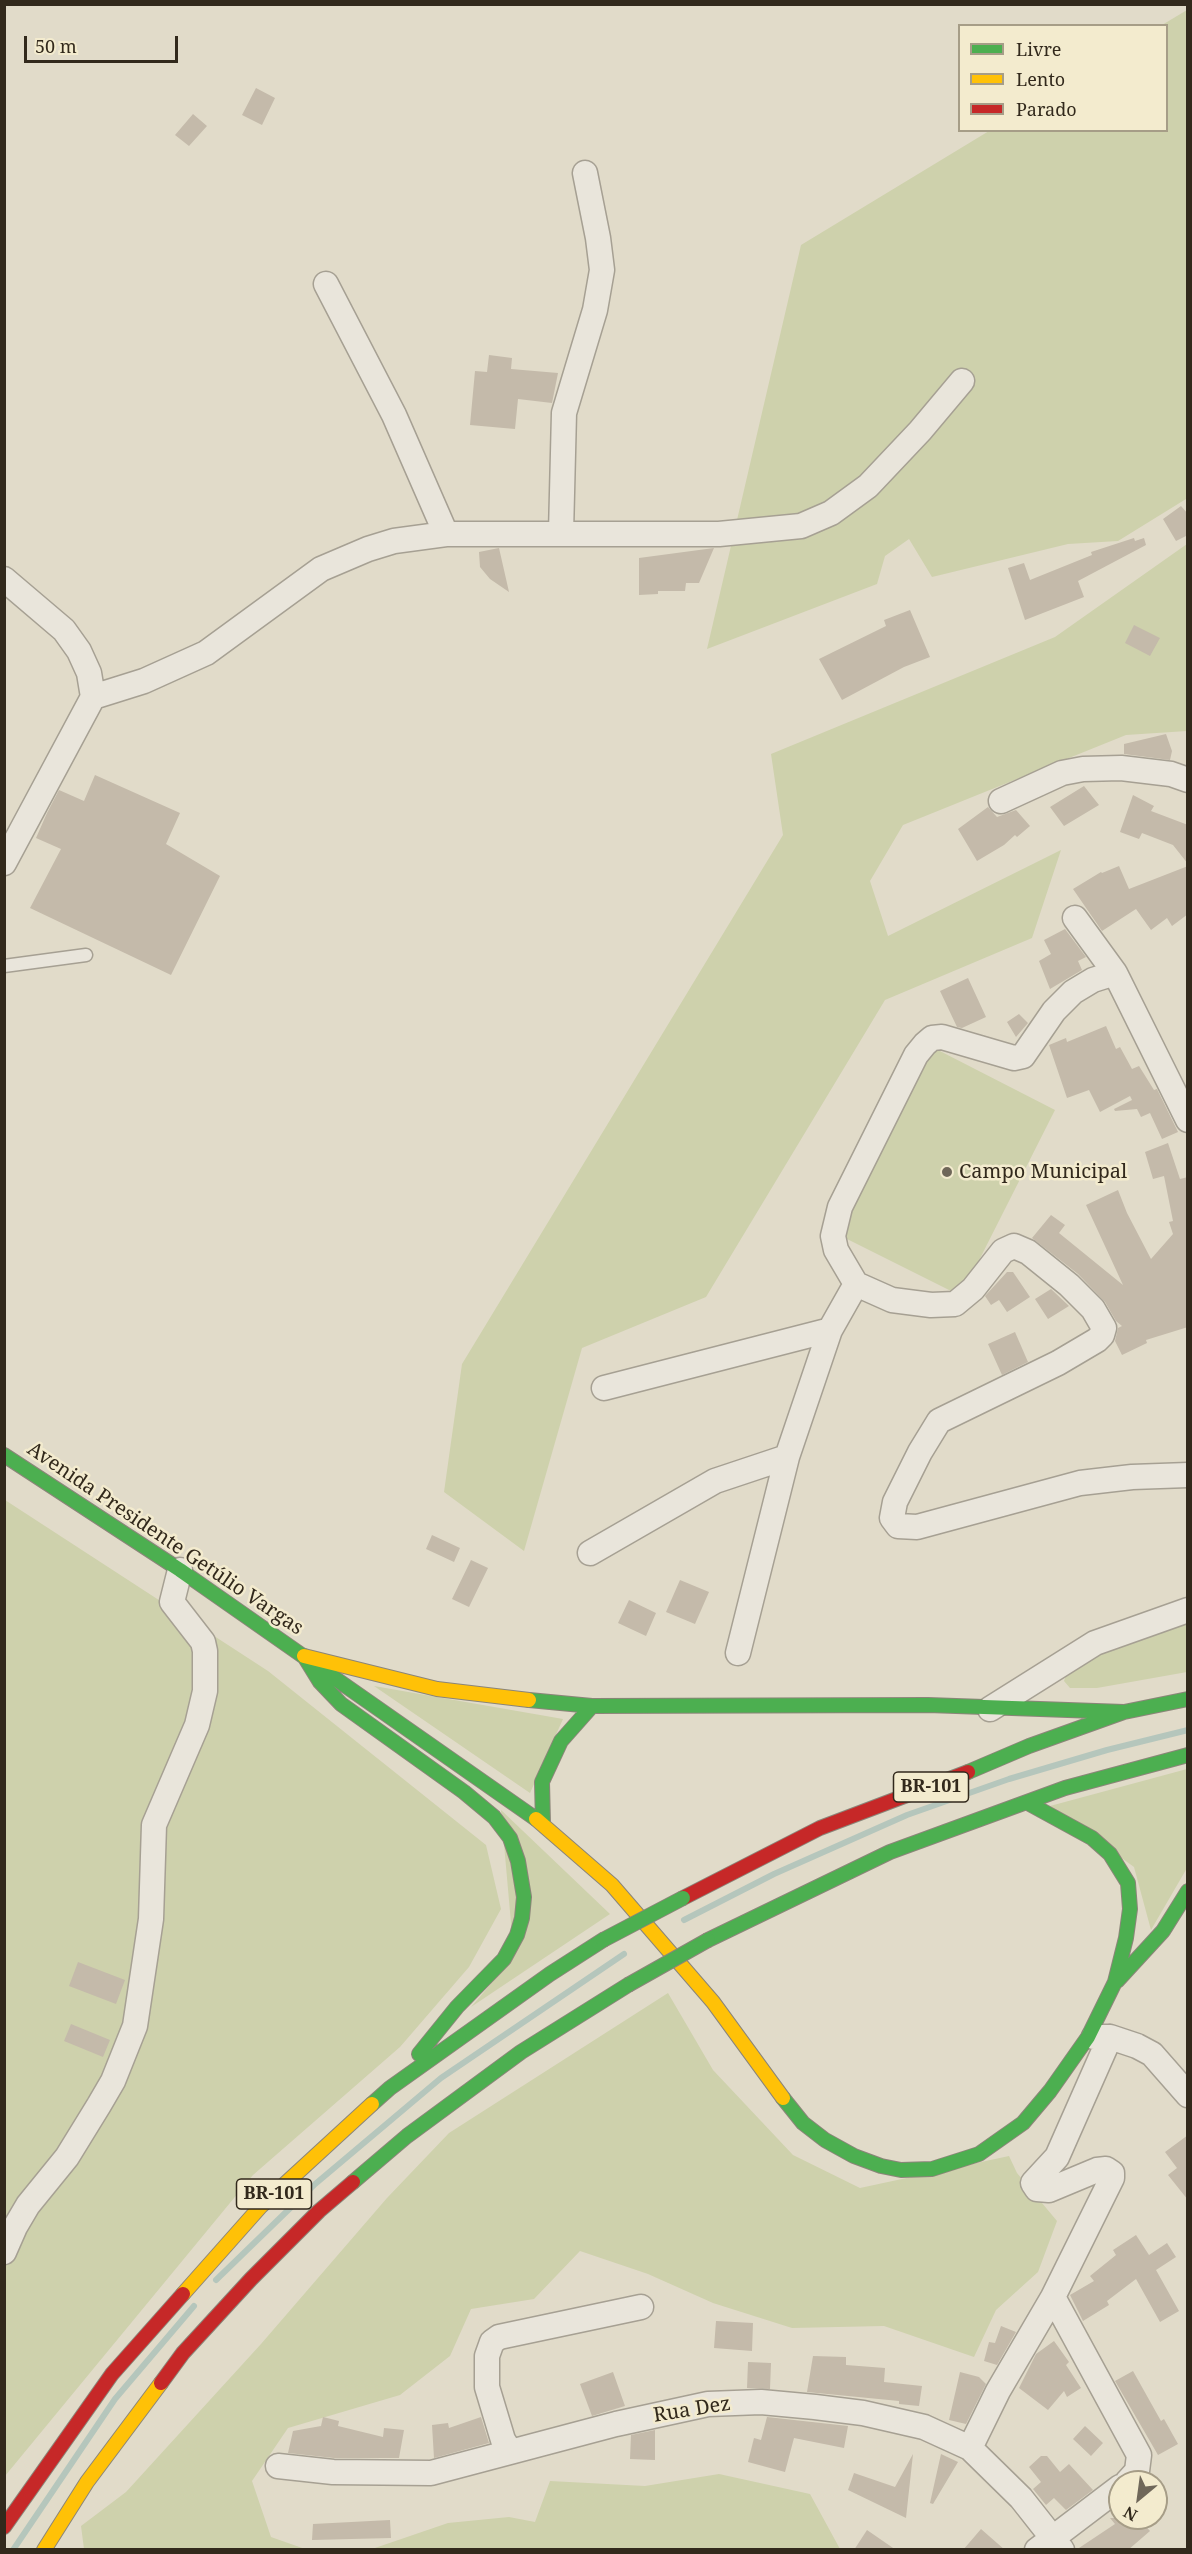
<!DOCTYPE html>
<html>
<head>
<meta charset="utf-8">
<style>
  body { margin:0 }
  #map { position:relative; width:1192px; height:2554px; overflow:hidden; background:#e1dbc9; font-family:"Noto Serif",serif }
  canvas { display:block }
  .frame { position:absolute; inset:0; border:6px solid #32291c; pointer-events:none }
  .legend { position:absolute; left:958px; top:24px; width:210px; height:108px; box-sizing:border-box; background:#f3ebce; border:2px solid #a69d87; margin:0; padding:8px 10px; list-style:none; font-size:18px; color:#32291c }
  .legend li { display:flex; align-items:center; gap:12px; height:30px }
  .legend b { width:30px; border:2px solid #a69d87 }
  .north { position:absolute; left:1108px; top:2470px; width:60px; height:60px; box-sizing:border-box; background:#f3ebce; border:2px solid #a69d87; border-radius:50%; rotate:209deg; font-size:16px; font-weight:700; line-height:24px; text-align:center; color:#32291c }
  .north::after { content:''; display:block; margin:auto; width:21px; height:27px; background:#6f6759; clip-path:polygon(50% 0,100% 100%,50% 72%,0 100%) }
  .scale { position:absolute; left:24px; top:36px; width:154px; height:27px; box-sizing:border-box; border:3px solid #32291c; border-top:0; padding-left:8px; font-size:18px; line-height:21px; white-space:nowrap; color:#32291c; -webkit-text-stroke:4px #f3ebce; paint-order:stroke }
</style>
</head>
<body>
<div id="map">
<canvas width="1192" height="2554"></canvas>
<div class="frame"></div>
<ul class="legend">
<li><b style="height:8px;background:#4caf50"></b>Livre</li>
<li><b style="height:8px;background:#ffc107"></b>Lento</li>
<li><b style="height:8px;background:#c62828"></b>Parado</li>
</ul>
<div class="north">N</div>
<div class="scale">50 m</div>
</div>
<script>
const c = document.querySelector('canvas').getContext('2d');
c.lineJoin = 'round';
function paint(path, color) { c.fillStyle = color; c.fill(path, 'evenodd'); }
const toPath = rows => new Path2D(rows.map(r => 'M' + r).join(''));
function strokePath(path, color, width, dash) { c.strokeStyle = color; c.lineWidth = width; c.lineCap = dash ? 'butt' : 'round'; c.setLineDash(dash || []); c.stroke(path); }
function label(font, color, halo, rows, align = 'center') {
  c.font = font + ' "Noto Serif",serif'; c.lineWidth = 5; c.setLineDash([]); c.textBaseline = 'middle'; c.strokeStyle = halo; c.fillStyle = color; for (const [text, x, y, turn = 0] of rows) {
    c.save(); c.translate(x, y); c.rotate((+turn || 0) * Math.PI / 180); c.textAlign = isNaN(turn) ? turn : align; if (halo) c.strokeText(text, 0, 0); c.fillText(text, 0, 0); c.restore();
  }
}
const green = toPath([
  [1187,10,1187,501,1186,499,1118,541,1068,544,932,577,909,539,885,556,877,584,707,649,801,245,989,131,1166,130,1166,26,1162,25],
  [1187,544,1187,731,1126,735,903,825,870,881,888,936,1061,850,1032,938,885,1000,706,1297,582,1348,524,1551,444,1492,462,1364,783,835,771,754,1055,637],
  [934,1048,1055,1110,961,1296,839,1235],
  [5,1500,268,1671,486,1845,501,1909,469,1967,400,2047,253,2175,5,2476],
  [1187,1622,1187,1672,1097,1688,1070,1688,1064,1681,1067,1672,1098,1652],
  [374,1686,563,1719,530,1793],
  [1187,1769,1187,1868,1151,1930,1134,1867,1050,1806],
  [501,1810,610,1914,471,2007,514,1957],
  [668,1993,713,2070,793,2155,860,2188,1009,2156,1017,2173,1057,2221,1038,2272,996,2310,974,2357,884,2326,792,2328,713,2303,648,2274,580,2251,534,2299,471,2309,450,2356,400,2395,288,2428,252,2481,271,2537,305,2549,84,2549,81,2526,126,2492,261,2344,387,2198,449,2133],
  [719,2474,810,2494,840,2549,372,2549,448,2523,509,2517,535,2522,550,2481,645,2486]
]);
const stream = toPath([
  [684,1920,774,1874,907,1815,1009,1779,1107,1750,1188,1730],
  [216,2280,314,2185,441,2078,624,1954],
  [13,2550,115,2399,194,2306]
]);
const building = toPath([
  [256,88,275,98,262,125,242,115],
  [193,114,207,126,189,146,175,135],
  [489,355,512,358,511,369,558,373,552,403,518,399,515,429,470,425,475,371,487,372],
  [1181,506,1188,514,1188,535,1176,541,1163,519],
  [1134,538,1135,541,1144,538,1146,545,1078,581,1084,597,1025,620,1008,568,1024,563,1030,580,1092,555,1091,552],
  [499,548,509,592,490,579,480,567,479,552],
  [714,548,699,583,686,583,685,591,658,591,658,594,639,595,639,558],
  [910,610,930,657,904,667,842,700,819,659,886,626,884,620],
  [1134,625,1160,638,1150,656,1125,643],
  [1166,734,1172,751,1170,760,1124,754,1124,744],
  [95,775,180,813,166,844,220,876,171,975,30,908,61,849,36,838,47,813,59,790,84,801],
  [1084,786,1099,805,1064,826,1050,807],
  [1133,795,1154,806,1151,811,1188,825,1188,864,1173,845,1142,833,1139,839,1120,832],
  [988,807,997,817,1016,810,1030,826,1017,837,1015,835,1004,845,977,861,958,829],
  [1119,866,1129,889,1188,866,1188,914,1172,926,1167,918,1151,930,1136,909,1102,931,1073,889,1101,872,1102,873],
  [1065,929,1086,957,1078,961,1082,970,1050,989,1039,961,1051,954,1044,940],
  [968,978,986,1017,962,1028,957,1027,940,991],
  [1019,1014,1028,1023,1016,1037,1007,1022],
  [1106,1026,1116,1049,1120,1047,1132,1069,1139,1066,1154,1090,1157,1089,1178,1132,1162,1139,1150,1113,1141,1117,1137,1109,1115,1111,1114,1109,1132,1100,1130,1096,1100,1112,1089,1090,1067,1098,1049,1045,1066,1038,1067,1042],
  [1168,1143,1180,1179,1188,1177,1188,1327,1146,1340,1147,1343,1122,1355,1115,1341,1118,1328,1122,1326,1116,1321,1105,1302,1078,1274,1032,1238,1051,1215,1065,1225,1059,1233,1123,1285,1086,1205,1118,1190,1127,1213,1151,1259,1173,1234,1169,1222,1173,1221,1164,1176,1153,1179,1145,1152],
  [1007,1272,1013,1272,1030,1297,1007,1312,999,1300,991,1305,985,1296],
  [1051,1289,1069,1306,1048,1319,1035,1299],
  [1015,1332,1028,1362,1002,1375,988,1344],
  [432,1535,460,1548,454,1562,426,1549],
  [471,1560,488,1568,469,1607,452,1599],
  [680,1580,709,1592,695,1624,666,1612],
  [629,1600,656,1613,646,1636,618,1623],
  [78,1962,125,1980,116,2004,69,1986],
  [71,2024,110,2040,103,2057,64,2041],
  [1188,2135,1188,2200,1168,2175,1177,2168,1165,2152],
  [1136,2235,1149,2255,1167,2243,1176,2257,1156,2270,1179,2311,1160,2322,1136,2279,1107,2301,1109,2305,1083,2321,1070,2295,1094,2281,1090,2276,1116,2255,1113,2250],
  [716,2321,753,2323,752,2351,714,2348],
  [1001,2326,1016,2332,997,2365,984,2361,989,2342,995,2343],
  [1054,2341,1069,2362,1066,2365,1081,2388,1067,2397,1064,2391,1048,2410,1019,2388,1036,2354],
  [813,2356,846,2357,846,2365,885,2368,884,2382,922,2386,919,2406,899,2404,899,2401,807,2392],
  [748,2362,771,2363,770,2389,747,2388],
  [1133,2371,1161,2421,1164,2419,1178,2444,1158,2455,1115,2381],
  [613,2372,625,2406,592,2416,580,2384],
  [960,2372,979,2377,986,2384,966,2424,949,2420],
  [323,2417,339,2421,338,2426,383,2437,384,2428,404,2430,399,2458,334,2458,288,2453,293,2431,321,2426],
  [481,2417,489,2443,434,2458,432,2425,448,2423,449,2428],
  [767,2417,848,2426,844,2448,794,2438,785,2472,748,2462,754,2438,761,2440],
  [1085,2426,1103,2443,1091,2456,1073,2439],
  [655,2430,655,2460,630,2459,631,2435],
  [913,2454,906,2518,848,2490,854,2473,895,2487],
  [941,2454,958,2462,933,2504,930,2503],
  [1041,2456,1047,2456,1060,2472,1069,2464,1093,2490,1066,2510,1054,2498,1046,2505,1033,2489,1041,2482,1029,2467],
  [1110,2518,1138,2518,1150,2531,1128,2550,1076,2550,1115,2524],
  [390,2520,391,2538,312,2540,313,2524],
  [981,2529,1005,2550,963,2550],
  [867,2530,896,2550,854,2550]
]);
const lane = toPath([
  [4,966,86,955]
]);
const street = toPath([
  [326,284,394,415,446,534],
  [561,533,564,413,595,310,602,270,598,238,585,173],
  [4,579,64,630,79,651,89,673,93,697,4,863],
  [93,697,144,681,206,653,321,569,368,549,394,541,446,534,719,534,801,526,831,513,868,486,920,431,962,381],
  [1001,801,1062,773,1083,769,1121,768,1171,774,1188,780],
  [1075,918,1115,973],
  [856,1284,892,1300,931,1305,955,1304,973,1289,1003,1251,1014,1246,1028,1252,1069,1285,1093,1309,1104,1328,1102,1335,1097,1340,1058,1363,939,1421,920,1452,895,1502,892,1518,898,1526,917,1527,1080,1483,1132,1477,1188,1475],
  [604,1388,830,1330],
  [590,1553,715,1481,787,1457],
  [738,1653,787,1457,830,1330,856,1284,836,1250,833,1236,840,1207,916,1055,925,1044,932,1038,942,1037,1014,1058,1023,1056,1054,1011,1073,992,1093,980,1115,973,1188,1120],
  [990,1709,1095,1643,1188,1610],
  [1094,2037,1110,2037,1137,2046,1152,2054,1188,2095],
  [4,2252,15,2227,28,2205,67,2157,99,2105,113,2081,135,2026,151,1919,154,1825,197,1725,205,1691,205,1651,203,1642,172,1602,180,1570],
  [1053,2297,1139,2455,1137,2471,1127,2482],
  [970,2448,998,2391,1053,2297,1112,2178,1112,2173,1106,2169,1097,2170,1049,2190,1037,2189,1033,2183,1057,2157,1110,2037],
  [510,2451,503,2440,487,2387,487,2356,492,2342,499,2337,641,2307],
  [278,2466,333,2472,431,2473,616,2424,708,2404,761,2402,815,2407,863,2413,924,2427,970,2448,1021,2498,1062,2550],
  [1037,2550,1120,2487]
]);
const fast = toPath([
  [4,1455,180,1570,536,1819],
  [304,1656,320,1682,341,1704,464,1792,494,1817,510,1838,518,1861,524,1897,522,1918,517,1935,504,1959,457,2007,419,2054],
  [529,1700,592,1706,928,1705,1124,1712],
  [968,1772,1029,1746,1124,1712,1188,1699],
  [543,1824,542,1782,561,1741,592,1706],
  [708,1940,890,1852,1065,1788,1188,1755],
  [1117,1981,1163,1931,1188,1891],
  [783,2098,803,2123,825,2140,854,2156,881,2166,901,2170,932,2169,979,2154,1023,2123,1050,2091,1088,2037,1115,1982,1126,1938,1130,1909,1128,1883,1110,1854,1092,1838,1028,1803],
  [372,2104,390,2088,550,1974,603,1940],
  [353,2182,407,2136,521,2052,628,1985]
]);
const slow = toPath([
  [304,1656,437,1689,529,1700],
  [536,1819,612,1885,713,2002,783,2098],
  [183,2294,261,2206,372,2104],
  [44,2550,87,2482,161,2383]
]);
const jam = toPath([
  [683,1898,820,1828,968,1772],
  [161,2383,183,2353,251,2279,319,2211,353,2182],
  [4,2527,112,2374,183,2294]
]);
const fastBridge = toPath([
  [603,1940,683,1898],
  [628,1985,708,1940]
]);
const markers = [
  [947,1172,6,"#6f6759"]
];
const shields = [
  [931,1787,75],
  [274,2194,75]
];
const shieldNames = [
  ["BR-101",931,1787],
  ["BR-101",274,2194]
];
const poiNames = [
  ["Campo Municipal",959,1172]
];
const streetNames = [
  ["Avenida Presidente Getúlio Vargas",165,1539,34],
  ["Rua Dez",692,2410,-9]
];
paint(green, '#ced1ac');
strokePath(stream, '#b5c6bc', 6);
paint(building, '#c4baaa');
strokePath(lane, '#a6a093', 15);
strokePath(street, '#a6a093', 27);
strokePath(fast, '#8b8579', 16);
strokePath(slow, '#8b8579', 16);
strokePath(jam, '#8b8579', 16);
strokePath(lane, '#e9e5db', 12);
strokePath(street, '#e9e5db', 24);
strokePath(fast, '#4caf50', 14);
strokePath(slow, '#ffc107', 14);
strokePath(jam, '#c62828', 14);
strokePath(fastBridge, '#8b8579', 16, []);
strokePath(fastBridge, '#4caf50', 14);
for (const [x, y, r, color] of markers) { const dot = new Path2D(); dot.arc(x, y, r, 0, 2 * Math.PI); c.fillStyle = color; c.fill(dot); strokePath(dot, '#f3ebce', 2); }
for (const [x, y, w] of shields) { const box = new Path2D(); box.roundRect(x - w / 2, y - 15, w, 30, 4.5); c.fillStyle = '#f3ebce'; c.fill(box); strokePath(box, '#32291c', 1.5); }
label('bold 18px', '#32291c', null, shieldNames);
label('20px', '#32291c', '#f3ebce', poiNames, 'left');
label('20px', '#32291c', '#f3ebce', streetNames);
</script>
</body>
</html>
